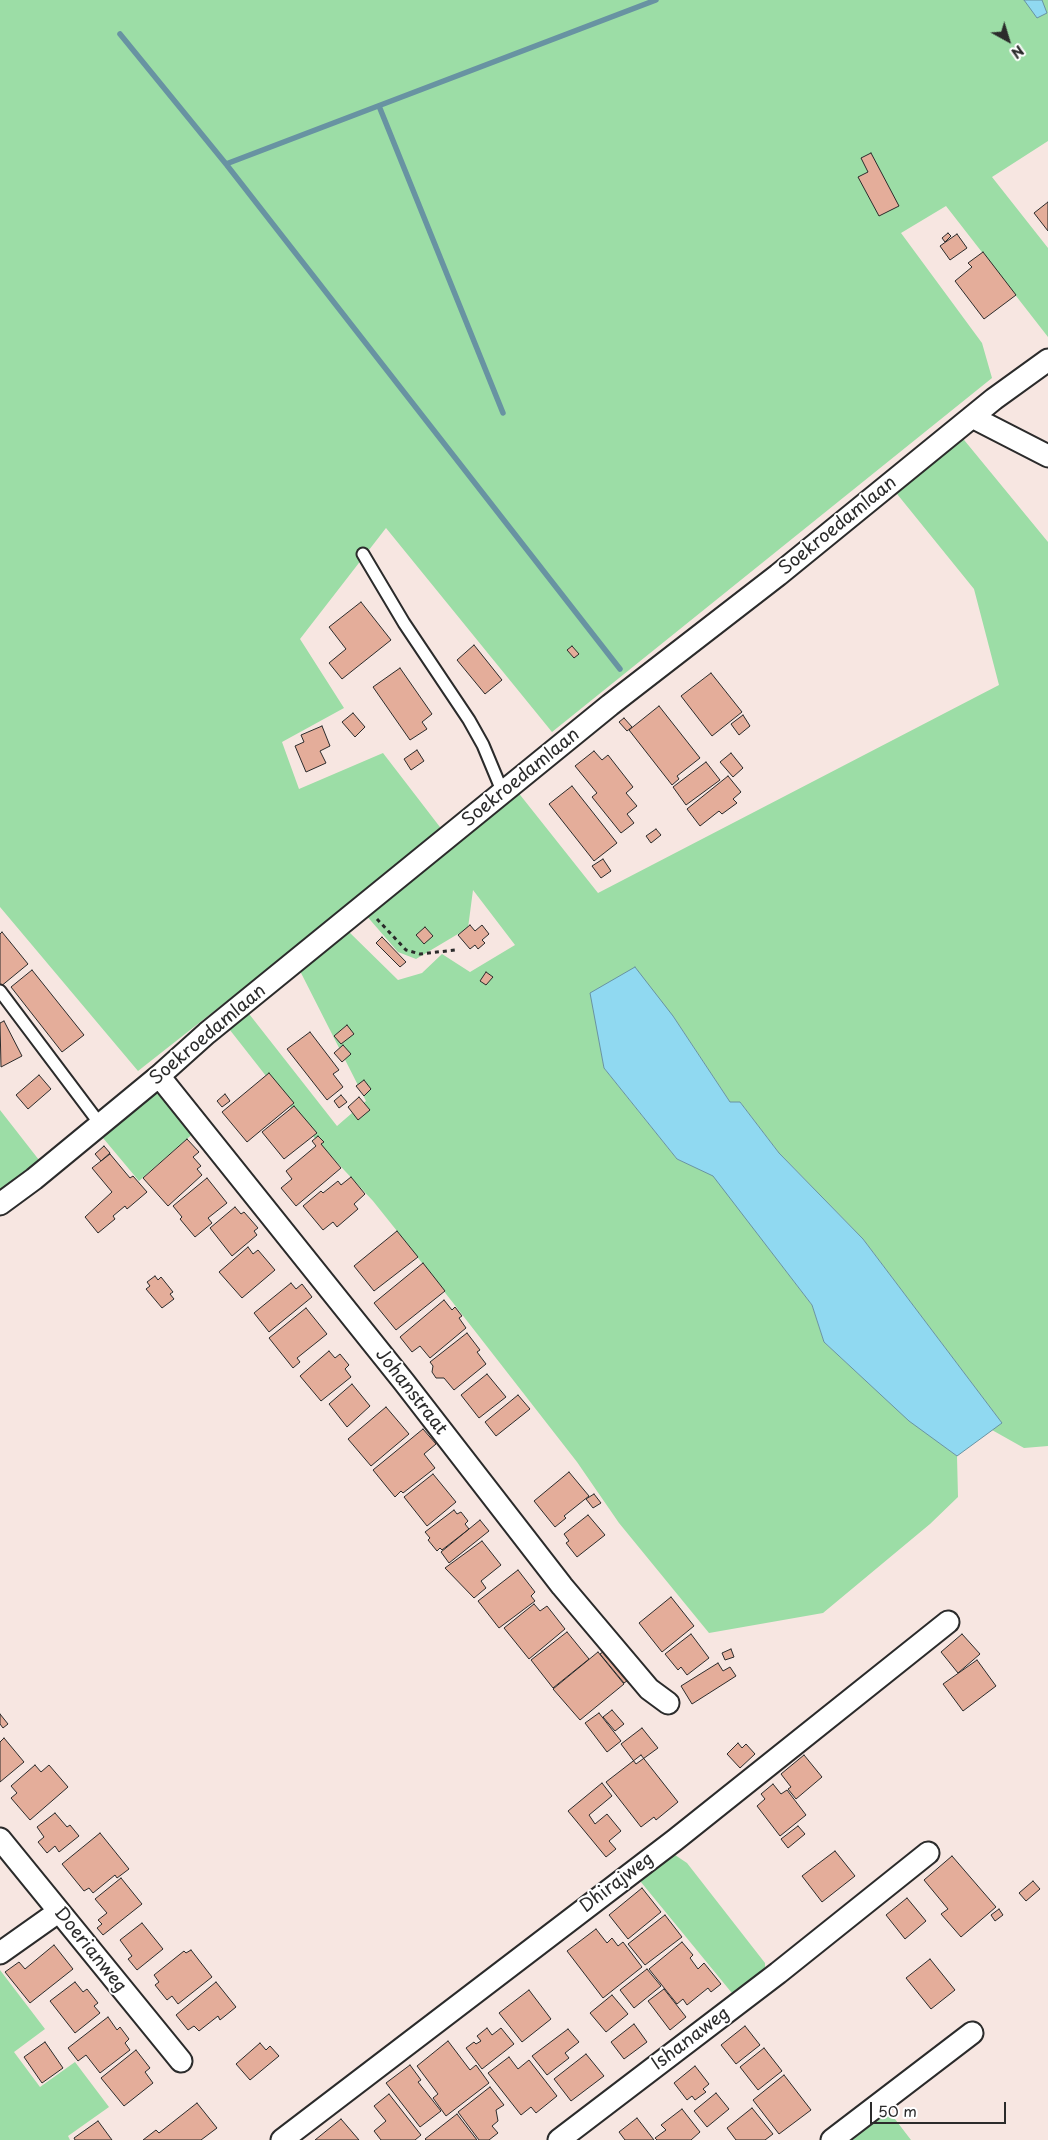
<!DOCTYPE html>
<html>
<head>
<meta charset="utf-8">
<style>
  body { margin:0 }
  #map { position:relative; width:1048px; height:2140px; overflow:hidden; background:#f7e6e1; font-family:"Playpen Sans",sans-serif }
  canvas { display:block }
  .north { position:absolute; left:983px; top:15px; width:50px; height:50px; -webkit-text-stroke:4px #fff; paint-order:stroke; rotate:141deg; font-size:14px; font-weight:700; line-height:20px; text-align:center; color:#2b2b2b }
  .north::after { content:''; display:block; margin:auto; width:18px; height:22px; background:#2b2b2b; clip-path:polygon(50% 0,100% 100%,50% 72%,0 100%) }
  .scale { position:absolute; left:870px; top:2102px; width:136px; height:22px; box-sizing:border-box; border:2px solid #2b2b2b; border-top:0; padding-left:6px; font-size:15px; line-height:18px; white-space:nowrap; color:#2b2b2b; -webkit-text-stroke:4px #fff; paint-order:stroke }
</style>
</head>
<body>
<div id="map">
<canvas width="1048" height="2140"></canvas>
<div class="north">N</div>
<div class="scale">50 m</div>
</div>
<script>
const c = document.querySelector('canvas').getContext('2d');
c.lineJoin = 'round';
function paint(path, color) { c.fillStyle = color; c.fill(path, 'evenodd'); }
const toPath = rows => new Path2D(rows.map(r => 'M' + r).join(''));
function strokePath(path, color, width, dash) { c.strokeStyle = color; c.lineWidth = width; c.lineCap = dash ? 'butt' : 'round'; c.setLineDash(dash || []); c.stroke(path); }
function label(font, color, halo, rows, align = 'center') {
  c.font = font + ' "Playpen Sans",sans-serif'; c.lineWidth = 4; c.setLineDash([]); c.textBaseline = 'middle'; c.strokeStyle = halo; c.fillStyle = color; for (const [text, x, y, turn = 0] of rows) {
    c.save(); c.translate(x, y); c.rotate((+turn || 0) * Math.PI / 180); c.textAlign = isNaN(turn) ? turn : align; if (halo) c.strokeText(text, 0, 0); c.fillText(text, 0, 0); c.restore();
  }
}
const green = toPath([
  [0,0,1048,0,1048,141,992,177,1048,248,1048,337,946,206,901,233,982,343,992,378,552,732,386,528,300,639,344,708,282,742,299,789,383,753,443,831,138,1071,0,907],
  [960,435,1048,542,1048,1446,1024,1448,992,1430,1001,1422,863,1239,779,1153,740,1102,730,1102,673,1016,591,993,604,1068,677,1159,713,1175,812,1305,824,1342,909,1420,957,1456,958,1497,930,1524,823,1613,709,1633,619,1523,577,1462,397,1231,373,1201,317,1141,226,1025,246,1010,337,1126,366,1101,298,967,346,929,398,980,422,973,442,954,470,972,515,945,473,890,468,928,416,959,398,952,365,914,517,791,598,893,999,685,974,589,893,489],
  [152,1092,165,1096,196,1131,139,1181,98,1132],
  [0,1110,39,1160,0,1191],
  [663,1854,675,1855,687,1863,765,1963,765,1972,736,1998,636,1876],
  [0,1970,45,2029,14,2052,40,2087,75,2062,109,2107,68,2136,70,2140,0,2140],
  [885,2106,911,2140,841,2140]
]);
const water = toPath([
  [1024,0,1042,0,1047,13,1037,18,1024,0],
  [635,967,673,1016,730,1102,740,1102,779,1153,863,1239,1002,1423,957,1456,909,1421,824,1342,812,1305,713,1176,677,1159,604,1068,590,993,635,967]
]);
const stream = toPath([
  [120,34,226,164,620,669],
  [379,106,503,413],
  [226,164,656,0]
]);
const building = toPath([
  [871,153,899,206,879,216,858,177,868,172,861,158,871,153],
  [1048,202,1048,231,1034,213,1048,202],
  [948,233,951,236,945,242,942,238,948,233],
  [957,234,967,248,950,260,940,246,957,234],
  [983,252,1016,295,984,319,955,281,972,267,968,263,983,252],
  [361,602,391,640,342,679,329,663,346,649,329,627,361,602],
  [474,645,502,680,485,694,457,660,474,645],
  [572,646,579,654,574,658,567,650,572,646],
  [400,668,432,714,422,722,427,729,410,740,373,687,400,668],
  [711,673,742,712,712,736,681,696,711,673],
  [659,706,700,758,677,776,679,779,672,785,629,730,659,706],
  [353,713,365,727,355,737,342,722,353,713],
  [743,715,750,726,739,735,731,724,743,715],
  [624,718,632,727,627,731,619,722,624,718],
  [322,726,330,746,320,751,326,763,306,772,295,746,304,742,301,735,322,726],
  [417,750,424,761,411,770,404,759,417,750],
  [594,751,602,760,608,755,633,787,626,793,637,806,627,814,634,823,621,833,592,797,597,793,575,766,594,751],
  [731,753,743,768,733,777,720,762,731,753],
  [706,762,720,780,686,805,673,787,706,762],
  [728,776,741,792,733,799,737,803,722,814,719,811,700,826,687,809,728,776],
  [572,786,617,843,594,861,549,804,572,786],
  [656,829,661,835,651,843,646,836,656,829],
  [603,859,611,871,601,878,592,866,603,859],
  [470,925,475,931,482,925,489,934,482,940,485,943,478,949,475,945,470,949,458,935,470,925],
  [425,927,433,936,424,944,416,935,425,927],
  [2,932,28,964,0,987,0,934,2,932],
  [382,937,406,962,400,967,376,943,382,937],
  [32,970,84,1035,62,1052,11,987,32,970],
  [486,972,493,977,486,985,480,981,486,972],
  [4,1021,22,1056,1,1067,0,1023,4,1021],
  [347,1025,354,1034,341,1044,334,1036,347,1025],
  [310,1032,339,1070,333,1074,343,1087,327,1100,287,1049,310,1032],
  [343,1045,351,1054,342,1062,334,1053,343,1045],
  [269,1073,294,1103,247,1142,222,1112,269,1073],
  [39,1075,51,1089,28,1109,16,1095,39,1075],
  [364,1080,371,1089,364,1096,356,1086,364,1080],
  [225,1094,230,1101,222,1107,217,1101,225,1094],
  [341,1095,347,1102,339,1108,334,1101,341,1095],
  [359,1097,370,1110,358,1120,348,1107,359,1097],
  [294,1106,317,1133,284,1159,262,1132,294,1106],
  [318,1136,324,1142,321,1144,341,1168,296,1206,281,1188,292,1179,286,1171,316,1146,312,1141,318,1136],
  [187,1139,199,1152,193,1157,201,1166,197,1169,202,1175,168,1206,143,1178,187,1139],
  [104,1146,110,1153,101,1161,95,1154,104,1146],
  [110,1154,130,1178,133,1176,147,1192,127,1209,125,1206,113,1216,115,1219,98,1233,85,1217,112,1192,92,1168,110,1154],
  [351,1177,365,1194,354,1204,358,1209,337,1227,333,1222,323,1230,303,1206,321,1191,323,1193,338,1181,341,1185,351,1177],
  [207,1178,227,1203,208,1218,212,1223,195,1237,180,1219,182,1217,173,1206,207,1178],
  [235,1207,241,1214,244,1212,258,1228,254,1231,257,1235,232,1256,210,1228,235,1207],
  [397,1231,418,1257,374,1291,354,1266,397,1231],
  [248,1247,253,1254,258,1250,275,1270,242,1298,219,1272,248,1247],
  [423,1263,445,1291,396,1330,374,1303,423,1263],
  [155,1276,158,1280,161,1277,173,1292,170,1294,174,1299,162,1308,146,1289,150,1286,147,1282,155,1276],
  [291,1283,296,1289,302,1284,312,1297,269,1332,254,1313,291,1283],
  [444,1300,452,1310,455,1307,462,1316,459,1318,466,1328,430,1358,420,1346,412,1352,400,1337,444,1300],
  [306,1308,327,1334,297,1358,300,1362,293,1368,269,1338,306,1308],
  [467,1333,480,1350,477,1352,486,1364,454,1390,444,1378,436,1378,432,1372,433,1366,430,1362,467,1333],
  [329,1351,335,1358,340,1354,349,1365,345,1369,351,1377,321,1401,300,1376,329,1351],
  [487,1374,506,1397,479,1418,461,1395,487,1374],
  [352,1384,370,1406,347,1427,329,1404,352,1384],
  [518,1395,530,1409,496,1436,485,1422,518,1395],
  [386,1407,409,1434,371,1466,348,1439,386,1407],
  [423,1429,436,1444,424,1454,435,1468,403,1493,401,1491,395,1497,373,1470,423,1429],
  [569,1472,589,1496,564,1516,566,1518,555,1527,534,1501,569,1472],
  [433,1474,456,1502,427,1526,404,1497,433,1474],
  [594,1494,601,1503,593,1508,586,1499,594,1494],
  [454,1510,457,1514,461,1512,468,1521,465,1524,469,1529,442,1550,440,1548,437,1551,428,1540,430,1538,425,1532,454,1510],
  [588,1515,605,1535,577,1557,566,1543,569,1541,564,1534,588,1515],
  [480,1520,489,1531,449,1563,441,1552,480,1520],
  [482,1541,501,1565,481,1581,486,1588,474,1598,445,1568,482,1541],
  [518,1570,535,1592,531,1596,535,1601,499,1628,478,1601,518,1570],
  [671,1597,694,1626,662,1652,639,1623,671,1597],
  [534,1604,540,1611,547,1606,565,1629,529,1659,504,1628,534,1604],
  [567,1632,589,1659,553,1688,531,1660,567,1632],
  [691,1634,709,1658,687,1675,681,1667,678,1670,665,1654,691,1634],
  [962,1634,980,1654,958,1673,941,1652,962,1634],
  [607,1649,631,1678,624,1683,600,1654,607,1649],
  [731,1649,734,1657,725,1660,722,1653,731,1649],
  [598,1652,624,1684,580,1720,553,1689,598,1652],
  [977,1660,996,1686,963,1711,943,1684,977,1660],
  [718,1663,723,1671,730,1667,736,1676,692,1704,681,1686,718,1663],
  [612,1710,624,1724,615,1731,603,1717,612,1710],
  [599,1713,621,1741,607,1752,585,1723,599,1713],
  [0,1714,8,1724,3,1728,0,1724,0,1714],
  [642,1728,658,1748,636,1764,621,1744,642,1728],
  [4,1738,24,1762,0,1782,0,1742,4,1738],
  [738,1743,742,1748,746,1744,755,1754,740,1768,727,1754,738,1743],
  [641,1755,678,1802,656,1820,654,1817,641,1827,606,1782,641,1755],
  [804,1755,822,1777,796,1799,788,1789,791,1787,781,1774,804,1755],
  [35,1765,41,1772,49,1765,68,1787,30,1820,11,1798,17,1793,11,1786,35,1765],
  [602,1783,612,1796,589,1815,595,1824,607,1814,621,1831,609,1841,616,1849,606,1857,568,1811,602,1783],
  [773,1784,781,1794,787,1790,806,1815,780,1836,757,1806,765,1799,761,1794,773,1784],
  [55,1813,67,1827,70,1825,79,1836,59,1852,55,1846,47,1853,38,1842,44,1837,37,1827,55,1813],
  [798,1826,805,1834,788,1848,781,1839,798,1826],
  [100,1833,129,1869,117,1878,115,1875,93,1893,89,1888,84,1891,62,1864,100,1833],
  [835,1851,855,1876,822,1902,802,1876,835,1851],
  [952,1856,996,1907,961,1937,941,1914,948,1909,924,1880,952,1856],
  [121,1878,142,1904,103,1935,97,1928,102,1924,98,1920,107,1913,95,1899,121,1878],
  [1033,1881,1040,1889,1026,1901,1019,1893,1033,1881],
  [642,1888,661,1912,628,1939,609,1915,642,1888],
  [907,1898,926,1921,905,1939,886,1915,907,1898],
  [999,1909,1003,1915,995,1921,991,1915,999,1909],
  [665,1915,682,1937,645,1965,628,1944,665,1915],
  [142,1923,163,1949,137,1970,128,1959,132,1956,120,1940,142,1923],
  [596,1929,607,1943,612,1938,618,1946,623,1942,642,1967,603,1998,567,1951,596,1929],
  [682,1942,693,1955,690,1958,698,1969,704,1963,721,1984,711,1992,708,1988,687,2005,683,1999,677,2004,649,1969,682,1942],
  [54,1945,73,1969,30,2003,5,1972,19,1962,25,1969,54,1945],
  [191,1950,212,1977,178,2004,172,1996,167,2000,155,1985,159,1982,154,1975,184,1951,186,1953,191,1950],
  [930,1959,955,1990,931,2009,906,1978,930,1959],
  [647,1969,661,1986,634,2008,620,1990,647,1969],
  [75,1982,83,1992,87,1989,98,2003,94,2006,100,2013,75,2033,50,2001,75,1982],
  [216,1982,236,2007,220,2020,218,2016,199,2031,194,2026,188,2030,176,2015,216,1982],
  [664,1989,686,2017,670,2030,648,2001,664,1989],
  [529,1990,551,2019,522,2042,499,2013,529,1990],
  [612,1995,628,2014,606,2032,590,2013,612,1995],
  [108,2017,117,2030,120,2027,129,2039,125,2043,130,2050,100,2073,86,2055,78,2061,68,2048,108,2017],
  [634,2024,647,2042,624,2059,611,2042,634,2024],
  [745,2026,760,2045,736,2064,721,2045,745,2026],
  [487,2028,492,2035,501,2028,514,2044,482,2069,466,2048,474,2042,476,2044,481,2041,477,2036,487,2028],
  [568,2029,579,2042,565,2053,569,2058,547,2075,532,2056,568,2029],
  [448,2041,470,2070,476,2065,489,2083,446,2116,433,2098,438,2094,417,2066,448,2041],
  [45,2042,63,2068,42,2083,24,2057,45,2042],
  [260,2043,266,2050,270,2046,279,2056,250,2080,236,2064,260,2043],
  [764,2048,782,2071,758,2090,740,2067,764,2048],
  [136,2050,150,2068,145,2072,153,2083,124,2106,101,2078,136,2050],
  [586,2054,604,2076,571,2101,554,2079,586,2054],
  [509,2057,518,2069,529,2060,557,2096,536,2113,531,2107,521,2115,488,2073,509,2057],
  [410,2065,421,2080,418,2082,441,2111,420,2127,386,2083,410,2065],
  [695,2066,709,2084,703,2089,706,2092,695,2100,692,2096,687,2100,674,2083,695,2066],
  [784,2075,811,2110,779,2134,753,2100,784,2075],
  [490,2087,504,2105,496,2110,498,2121,492,2126,498,2133,489,2140,479,2140,458,2112,490,2087],
  [716,2093,729,2109,707,2127,694,2111,716,2093],
  [389,2094,421,2135,415,2140,381,2140,374,2131,386,2121,374,2106,389,2094],
  [197,2103,217,2128,201,2140,143,2140,156,2130,159,2133,197,2103],
  [752,2108,773,2134,765,2140,736,2140,727,2128,752,2108],
  [682,2109,700,2132,691,2140,657,2140,655,2138,666,2130,661,2125,682,2109],
  [457,2114,477,2140,426,2140,425,2139,457,2114],
  [637,2118,654,2140,625,2140,619,2132,637,2118],
  [341,2119,359,2140,315,2140,341,2119],
  [98,2121,112,2140,75,2140,74,2138,98,2121]
]);
const path = toPath([
  [377,919,406,950,420,954,455,950]
]);
const service = toPath([
  [363,554,404,623,469,720,483,745,503,793],
  [0,991,100,1124]
]);
const minor = toPath([
  [972,417,1048,456],
  [159,1076,404,1382,562,1586,649,1689,668,1703],
  [0,1204,34,1179,159,1076,207,1033,610,705,778,575,994,399,1048,360],
  [0,1839,181,2061],
  [0,1953,58,1912],
  [282,2140,675,1840,948,1622],
  [559,2140,778,1973,928,1853],
  [832,2140,972,2033]
]);
const streetNames = [
  ["Soekroedamlaan",838,526,-39],
  ["Soekroedamlaan",521,778,-39],
  ["Soekroedamlaan",208,1035,-40],
  ["Johanstraat",411,1392,52],
  ["Dhirajweg",617,1883,-37],
  ["Doerianweg",90,1950,51],
  ["Ishanaweg",691,2039,-37]
];
paint(green, '#9cdda6');
paint(water, '#90d9f1');
strokePath(water, '#6893a2', 1);
strokePath(stream, '#6893a2', 5.5);
paint(building, '#e4ad9a');
strokePath(building, '#2b2b2b', 1);
strokePath(service, '#2b2b2b', 15);
strokePath(minor, '#2b2b2b', 25);
strokePath(path, '#2b2b2b', 3, [4, 4]);
strokePath(service, '#fff', 11);
strokePath(minor, '#fff', 21);
label('18px', '#2b2b2b', '#fff', streetNames);
</script>
</body>
</html>
